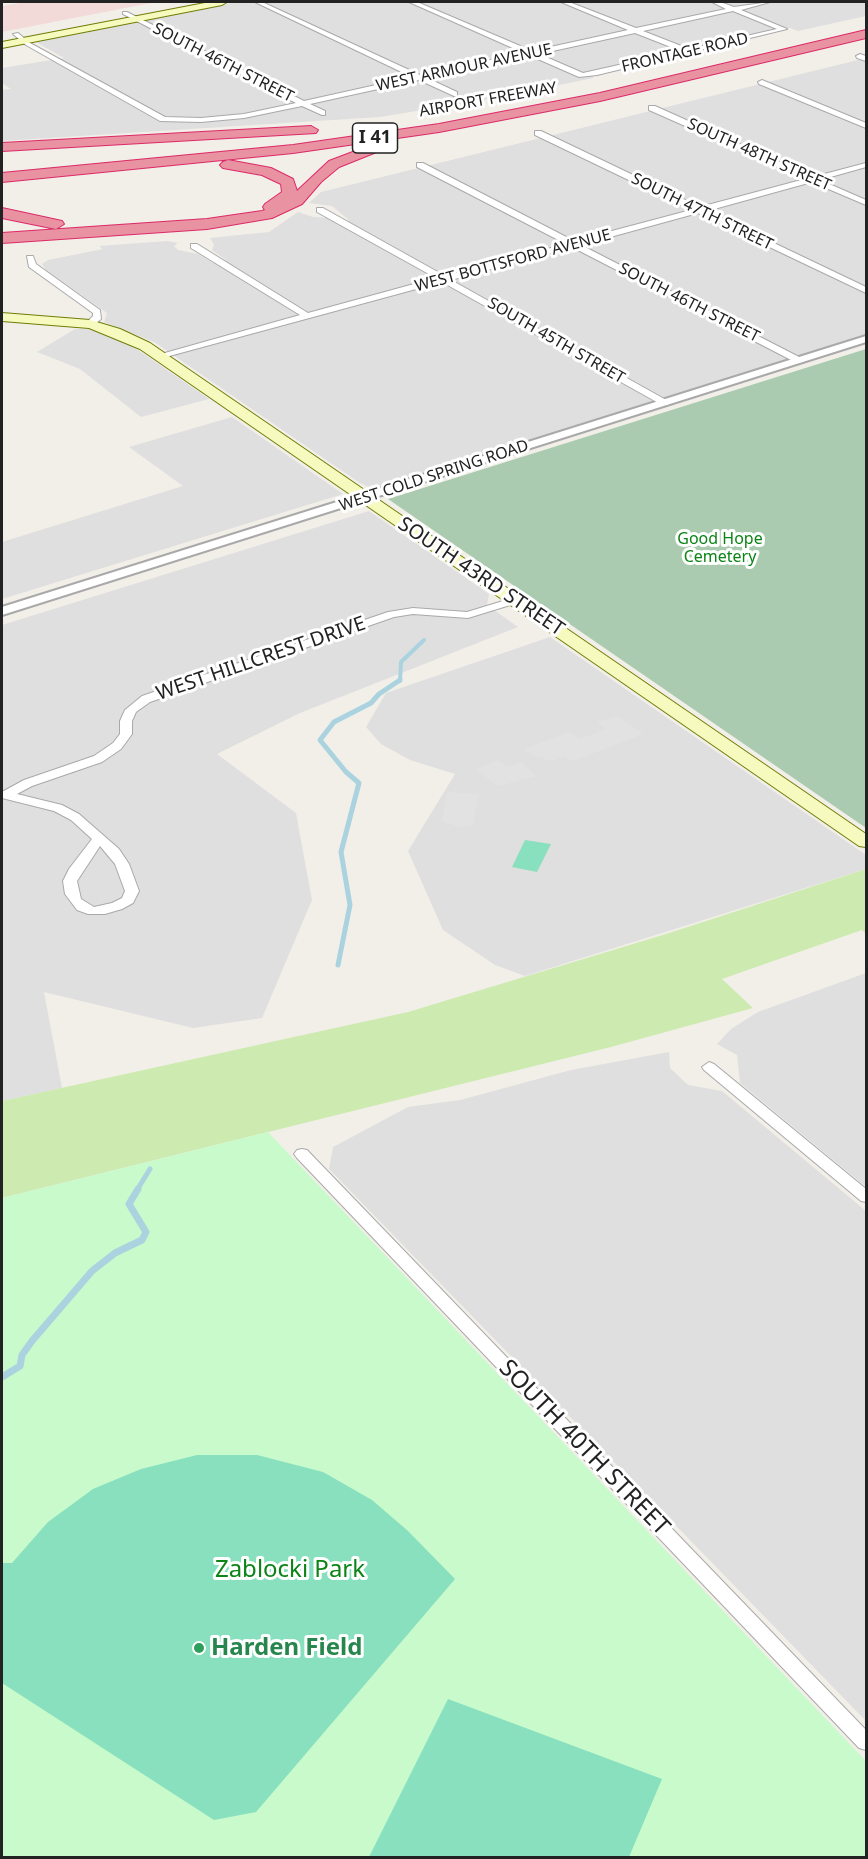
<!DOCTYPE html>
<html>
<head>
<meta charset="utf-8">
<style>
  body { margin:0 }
  #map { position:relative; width:868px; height:1859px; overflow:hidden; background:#f2efe9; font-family:"Noto Sans",sans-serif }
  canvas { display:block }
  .frame { position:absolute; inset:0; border:3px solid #222; pointer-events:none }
</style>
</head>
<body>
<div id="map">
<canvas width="868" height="1859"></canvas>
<div class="frame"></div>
</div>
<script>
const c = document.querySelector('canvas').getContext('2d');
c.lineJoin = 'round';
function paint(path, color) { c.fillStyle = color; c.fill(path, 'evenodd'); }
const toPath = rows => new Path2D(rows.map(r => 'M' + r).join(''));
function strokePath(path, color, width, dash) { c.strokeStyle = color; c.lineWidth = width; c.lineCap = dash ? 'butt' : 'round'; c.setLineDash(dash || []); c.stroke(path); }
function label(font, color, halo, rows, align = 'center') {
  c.font = font + ' "Noto Sans",sans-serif'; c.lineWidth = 6; c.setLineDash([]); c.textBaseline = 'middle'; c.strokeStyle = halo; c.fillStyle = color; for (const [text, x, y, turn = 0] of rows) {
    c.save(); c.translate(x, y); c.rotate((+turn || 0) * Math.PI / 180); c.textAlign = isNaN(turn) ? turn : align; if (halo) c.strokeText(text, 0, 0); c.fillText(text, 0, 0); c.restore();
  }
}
const residential = toPath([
  [237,2,864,2,866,3,866,16,798,31,790,28,776,31,593,72,593,78,501,97,380,117,2,141,2,90,11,89,2,83,2,68,64,58,36,42,38,40],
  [866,58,866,335,380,487,371,488,360,483,154,342,104,322,107,313,46,270,42,264,48,260,103,249,99,246,167,241,178,243,174,246,178,250,198,254,213,263,226,260,212,250,214,245,210,238,269,232,298,212,313,217,331,218,338,223,349,220,332,206,309,203,321,192],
  [75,329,89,329,110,335,131,345,209,399,141,417,80,369,37,352],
  [232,417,343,494,2,599,2,542,183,486,129,447],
  [369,511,489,594,487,605,518,627,300,713,217,754,296,813,312,900,262,1018,193,1028,44,992,62,1088,2,1101,2,625],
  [550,637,866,855,866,869,525,976,495,965,443,930,408,851,455,774,410,760,381,744,366,727,386,693],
  [866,973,866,1187,740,1083,737,1055,717,1044,731,1029,758,1012],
  [669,1052,670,1068,688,1085,722,1091,866,1211,866,1721,329,1169,333,1147,408,1107,460,1100,571,1070]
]);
const commercial = toPath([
  [26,2,156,2,2,32,2,6]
]);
const grass = toPath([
  [866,869,866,934,862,930,722,979,753,1008,611,1047,2,1198,2,1101,408,1012,666,934]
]);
const cemetery = toPath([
  [866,349,866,828,388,499]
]);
const park = toPath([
  [268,1132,866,1761,866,1857,2,1857,2,1198]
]);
const pitch = toPath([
  [525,840,551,844,537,872,512,867],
  [197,1455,257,1455,323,1472,372,1500,408,1531,455,1579,256,1812,214,1820,2,1683,2,1563,12,1563,48,1522,93,1489,141,1469],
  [448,1699,662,1779,629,1857,369,1857]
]);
const parking = toPath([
  [618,716,643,734,573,761,564,756,553,761,534,756,524,749,570,732,580,739,606,729,596,722],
  [498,760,507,767,521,762,537,776,498,786,476,770],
  [447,792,479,794,473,826,459,827,442,821]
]);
const streamFar2 = toPath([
  [400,681,401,662,424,640]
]);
const streamFar1 = toPath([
  [338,965,350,905,341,852,359,783,346,772,320,740,334,722,371,703,379,694,400,680],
  [137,1190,150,1169]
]);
const stream = toPath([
  [2,1377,20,1366,22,1355,32,1341,92,1271,115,1253,142,1240,146,1232,129,1204,138,1189]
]);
const minor = toPath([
  [255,2,262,2,420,75,524,53,409,2,417,2,532,51,628,30,561,2,569,2,636,28,726,9,712,2,720,2,734,7,770,2,741,10,787,29,597,75,579,77,531,56,427,78,457,92,457,96,454,96,419,80,310,104,325,111,325,115,322,115,302,106,244,118,201,122,160,121,26,45,13,34,18,33,30,43,165,117,201,118,244,114,296,103,123,14,123,12,127,12,304,101,412,77,255,2],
  [733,11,777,29,689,49,643,31,733,11],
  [635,33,681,51,583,73,539,54,635,33],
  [860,54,866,56,866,61,857,58,856,56,860,54],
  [762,80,866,123,866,128,759,84,758,82,762,80],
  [649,106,655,106,813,177,866,163,866,167,820,180,866,200,866,205,812,182,707,211,866,287,866,293,698,213,581,245,801,358,801,362,795,362,572,247,451,280,668,401,668,405,662,405,442,282,162,358,154,356,300,315,191,248,191,244,197,244,308,313,436,278,317,212,317,208,323,208,445,276,566,244,417,167,417,163,423,163,574,241,691,210,535,135,535,131,541,131,700,207,805,179,649,110,649,106],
  [27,256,33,256,36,264,100,310,101,319,93,326,87,326,85,324,93,316,93,313,29,267,27,256],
  [516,597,522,600,520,602,468,618,413,614,394,617,150,702,136,712,132,721,132,734,121,749,102,762,32,786,17,794,62,805,79,814,119,849,129,864,139,891,133,903,122,909,105,914,88,914,77,910,65,894,63,881,69,869,92,839,71,820,54,811,2,798,2,792,24,780,94,756,113,743,120,734,120,721,125,710,142,696,388,612,413,608,467,612,516,597],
  [100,846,115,864,125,891,122,898,112,903,94,907,81,899,77,881,100,846],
  [709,1062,714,1064,866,1189,866,1202,861,1201,704,1070,702,1067,709,1062],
  [302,1149,307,1150,866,1730,866,1750,859,1748,297,1158,294,1154,297,1150,302,1149]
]);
const tertiary = toPath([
  [866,336,866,342,2,615,2,607,866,336]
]);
const secondary = toPath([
  [210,2,227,2,222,5,2,48,2,42,210,2],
  [2,313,90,320,120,329,150,343,866,834,866,847,859,846,140,349,89,328,2,321,2,313]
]);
const motorway = toPath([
  [866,30,866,38,600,101,439,132,293,153,2,182,2,173,293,145,439,124,600,93,866,30],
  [311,126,318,130,316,133,2,151,2,143,311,126],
  [374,144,381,148,379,151,339,167,321,182,302,204,272,218,207,229,2,243,2,233,207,219,262,211,265,210,263,207,265,204,282,192,281,184,262,175,223,168,220,165,223,162,228,160,271,168,293,179,297,191,329,161,374,144],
  [2,208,62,221,64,224,56,229,2,218,2,208]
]);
const markers = [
  [199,1648,6,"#2e9e5b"]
];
const farStreetnames = [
  ["FRONTAGE ROAD",685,53,-13],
  ["SOUTH 46TH STREET",223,63,27],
  ["WEST ARMOUR AVENUE",464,68,-12],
  ["AIRPORT FREEWAY",488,100,-10],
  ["SOUTH 48TH STREET",759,155,24],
  ["SOUTH 47TH STREET",702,212,26],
  ["WEST BOTTSFORD AVENUE",513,261,-15],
  ["SOUTH 46TH STREET",689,303,27],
  ["SOUTH 45TH STREET",556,341,30],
  ["WEST COLD SPRING ROAD",434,476,-18]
];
const farParknames = [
  ["Good Hope",720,539],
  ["Cemetery",720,557]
];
const shields = [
  [375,138,45]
];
const shieldNames = [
  ["I 41",375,138]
];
const streetNames = [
  ["SOUTH 43RD STREET",481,577,34],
  ["WEST HILLCREST DRIVE",261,659,-19]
];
const nearStreetnames = [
  ["SOUTH 40TH STREET",584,1448,46]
];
const nearParknames = [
  ["Zablocki Park",290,1570]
];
const nearLeisurenames = [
  ["Harden Field",211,1648]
];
paint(residential, '#e0dfdf');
paint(commercial, '#f2dad9');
paint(grass, '#cdebb0');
paint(cemetery, '#aacbaf');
paint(park, '#c8facc');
paint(pitch, '#88e0be');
paint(parking, '#e2e2e2');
strokePath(streamFar2, '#aad3df', 4);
strokePath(streamFar1, '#aad3df', 5);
strokePath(stream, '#aad3df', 7);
strokePath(minor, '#a9a9a9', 2);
strokePath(tertiary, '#a9a9a9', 4);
strokePath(secondary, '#707d05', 2);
strokePath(motorway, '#dc2a67', 2);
paint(minor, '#fff');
paint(tertiary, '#fff');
paint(secondary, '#f7fabf');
paint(motorway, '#e892a2');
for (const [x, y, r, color] of markers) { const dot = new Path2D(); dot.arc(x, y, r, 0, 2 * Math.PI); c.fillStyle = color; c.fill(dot); strokePath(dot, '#fff', 2); }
label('16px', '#222', '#fff', farStreetnames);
label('16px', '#0c8416', '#fff', farParknames);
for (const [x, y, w] of shields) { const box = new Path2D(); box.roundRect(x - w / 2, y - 15, w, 30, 4.5); c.fillStyle = '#fff'; c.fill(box); strokePath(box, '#222', 1.5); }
label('bold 18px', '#222', null, shieldNames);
label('20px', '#222', '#fff', streetNames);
label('24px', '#222', '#fff', nearStreetnames);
label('24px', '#0c8416', '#fff', nearParknames);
label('bold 24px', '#27864d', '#fff', nearLeisurenames, 'left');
</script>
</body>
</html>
